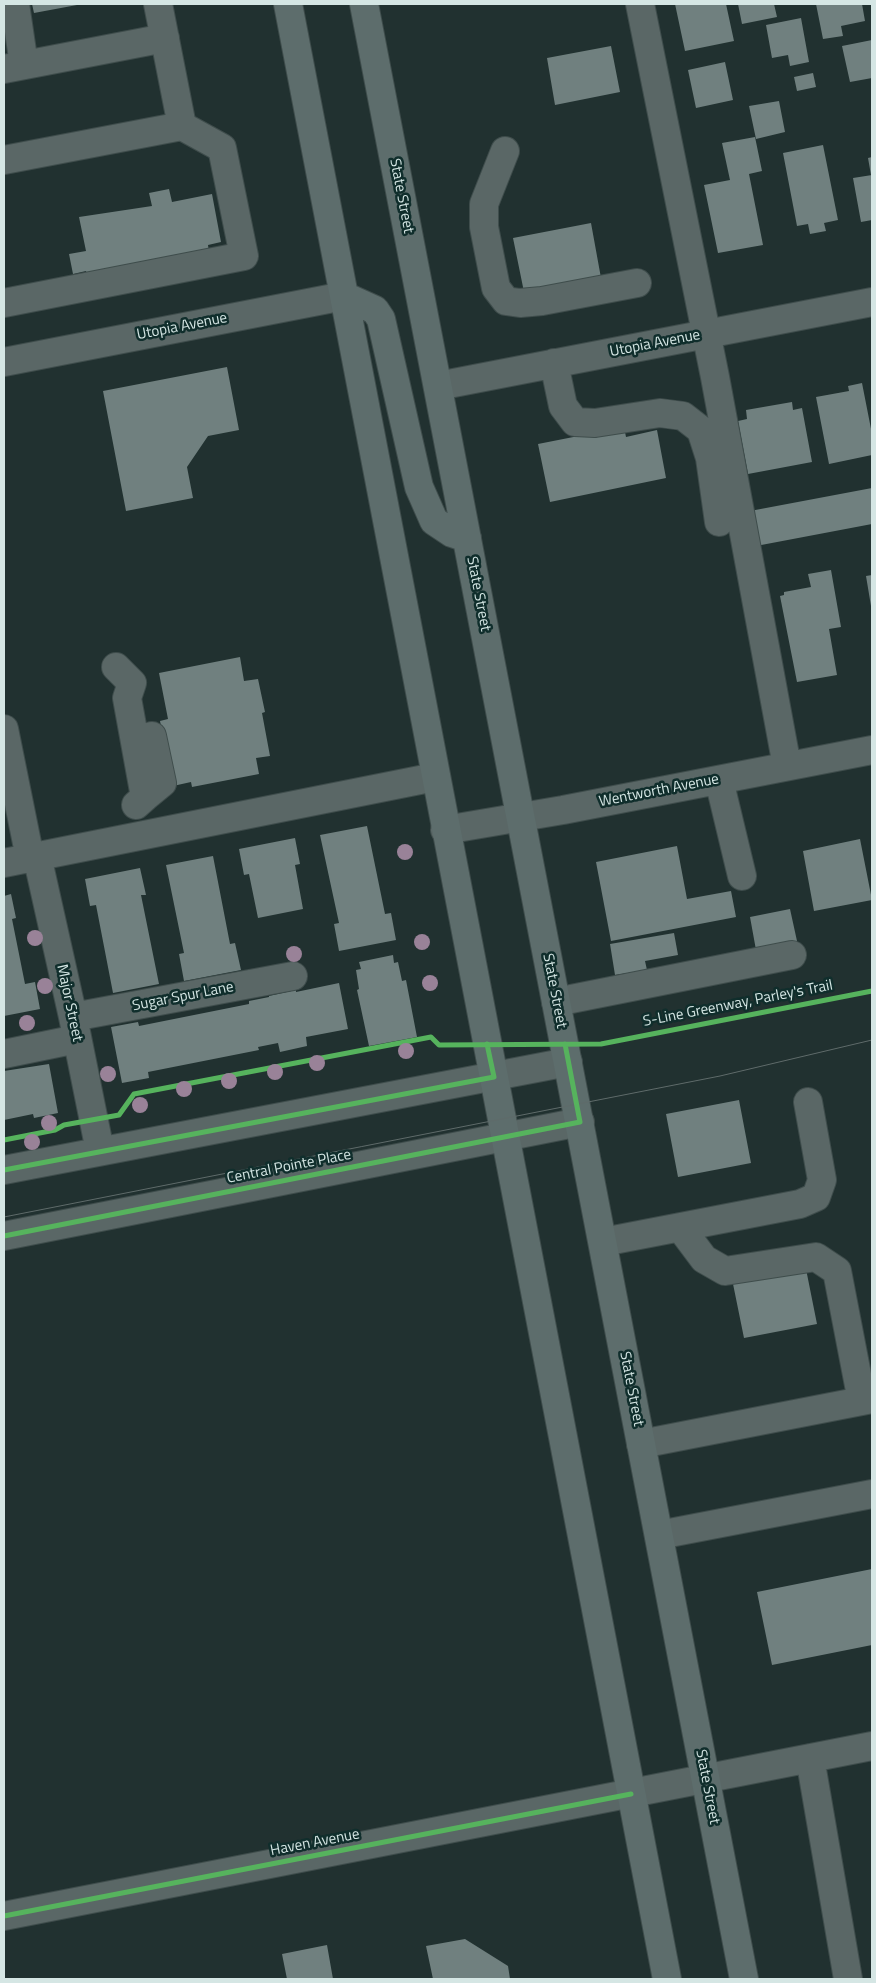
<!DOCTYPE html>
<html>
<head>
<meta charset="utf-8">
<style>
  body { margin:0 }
  #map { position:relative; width:876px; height:1983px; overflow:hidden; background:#213130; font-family:"Titillium Web",sans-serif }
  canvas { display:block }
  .frame { position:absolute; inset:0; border:5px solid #d5e6e4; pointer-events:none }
</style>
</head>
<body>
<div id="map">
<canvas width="876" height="1983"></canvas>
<div class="frame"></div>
</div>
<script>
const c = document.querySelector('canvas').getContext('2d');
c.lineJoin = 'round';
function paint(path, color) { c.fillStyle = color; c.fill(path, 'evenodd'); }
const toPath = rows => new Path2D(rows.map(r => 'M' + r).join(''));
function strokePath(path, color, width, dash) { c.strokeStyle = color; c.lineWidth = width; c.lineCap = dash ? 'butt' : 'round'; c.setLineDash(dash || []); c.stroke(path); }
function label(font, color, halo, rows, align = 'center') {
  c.font = font + ' "Titillium Web",sans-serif'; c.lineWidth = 5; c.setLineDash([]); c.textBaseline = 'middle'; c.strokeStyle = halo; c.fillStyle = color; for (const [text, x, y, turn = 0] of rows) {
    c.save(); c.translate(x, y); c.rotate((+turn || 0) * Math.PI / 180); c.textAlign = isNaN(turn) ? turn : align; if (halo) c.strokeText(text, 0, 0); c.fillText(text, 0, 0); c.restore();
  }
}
const building = toPath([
  [32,4,77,4,77,5,34,13],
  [675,4,726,4,734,41,685,51],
  [738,4,774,4,777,17,742,24],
  [816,4,862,4,865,21,841,26,843,36,823,39],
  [801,18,809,62,790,66,788,55,772,58,766,25],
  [872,40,872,78,850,82,842,46],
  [611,46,620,92,555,105,547,58],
  [725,62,733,100,696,108,688,70],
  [813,73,816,87,797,91,794,77],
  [779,101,785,132,756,139,749,106],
  [755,137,762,171,749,174,763,245,718,253,704,185,730,180,722,143],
  [823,145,838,220,824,223,826,231,810,234,808,224,797,226,783,153],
  [872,157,872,175,871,175,868,158],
  [872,175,872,220,861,222,853,178],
  [169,189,172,202,212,194,221,242,208,245,209,252,87,276,86,271,73,274,69,254,86,251,79,217,152,206,149,193],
  [591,223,601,278,524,292,513,238],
  [227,367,239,430,208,436,187,467,193,498,126,511,103,391],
  [862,383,872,434,872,455,829,464,816,397,849,391,848,386],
  [792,402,793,410,802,408,812,462,748,474,738,421,747,419,746,410],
  [624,427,626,437,657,430,666,478,550,502,538,444],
  [872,488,872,524,756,546,750,511],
  [831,570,841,627,829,629,837,675,797,682,780,596,784,595,784,592,811,587,808,574],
  [872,575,872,606,871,606,866,576],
  [240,657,244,681,258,679,265,712,262,713,270,756,256,758,259,774,192,787,191,782,173,786,160,721,168,719,159,673],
  [367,826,385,914,391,913,396,940,339,951,334,924,339,923,320,835],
  [295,838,300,864,295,865,303,909,258,918,249,874,244,875,239,849],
  [860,839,872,900,814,911,803,851],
  [677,846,687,899,731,891,736,917,611,941,596,862],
  [213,856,230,944,235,943,241,970,184,981,179,954,184,953,166,865],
  [140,868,146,895,141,895,159,984,113,993,96,905,90,906,85,879],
  [11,894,16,918,12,919,25,984,35,982,40,1009,4,1016,4,896],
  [790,909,797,941,756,950,750,917],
  [674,933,678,955,645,961,647,970,615,975,610,944],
  [393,955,394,963,398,962,402,981,406,980,417,1037,369,1046,357,990,359,989,356,970,361,969,359,962],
  [339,983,348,1029,306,1037,307,1046,280,1052,278,1043,258,1047,259,1050,148,1072,149,1078,122,1083,111,1027,138,1022,139,1026,249,1004,249,1001,269,997,269,996,296,990,296,992],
  [49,1064,58,1113,34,1118,33,1114,4,1120,4,1071],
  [739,1100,751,1163,678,1177,666,1114],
  [805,1264,817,1324,744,1338,732,1279],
  [872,1569,872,1645,772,1665,757,1592],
  [465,1939,508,1966,510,1979,433,1979,426,1946],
  [327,1945,333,1979,287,1979,282,1954]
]);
const minor = toPath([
  [15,4,24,65],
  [640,4,715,377,787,766],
  [4,69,165,38],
  [505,151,484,204,484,227,496,288,506,301,520,303,542,301,637,283],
  [4,160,182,126,158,4],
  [4,303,244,256,222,148,182,126],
  [4,362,344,296],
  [554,363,563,406,575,422,595,423,660,413,683,416,701,430,710,458,719,522],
  [438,386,872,302],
  [116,667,132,683,127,698,145,797,136,805],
  [4,729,30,858],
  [719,780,742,876],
  [145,797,162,783,152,736],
  [445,830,563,810,872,750],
  [37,856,73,1017,100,1151],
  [4,863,435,777],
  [556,1002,792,955],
  [73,1017,293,976],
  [4,1054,77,1039],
  [4,1170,568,1062],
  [680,1227,704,1259,725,1271,816,1257,837,1271,862,1401],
  [4,1236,580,1122],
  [603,1242,800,1204,816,1197,822,1180,808,1102],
  [641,1444,872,1399],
  [659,1535,872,1494],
  [810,1758,848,1979],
  [4,1916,872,1746]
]);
const major = toPath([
  [288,4,667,1979],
  [364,4,744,1979],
  [344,296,375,310,381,319,419,487,434,521,452,533,467,538]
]);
const tram = toPath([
  [4,1217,720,1076,872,1040]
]);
const cycleway = toPath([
  [4,1140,55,1130,64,1125,119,1115,134,1094,431,1037,439,1045,601,1044,872,991],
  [4,1170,494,1077,487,1044],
  [4,1236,580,1122,565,1044],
  [4,1916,631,1794]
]);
const trees = [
  [405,852],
  [35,938],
  [422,942],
  [294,954],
  [430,983],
  [45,986],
  [27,1023],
  [406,1051],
  [317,1063],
  [275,1072],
  [108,1074],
  [229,1081],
  [184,1089],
  [140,1105],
  [49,1123],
  [32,1142]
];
const streetNames = [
  ["State Street",401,196,79],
  ["Utopia Avenue",182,327,-11],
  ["Utopia Avenue",655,344,-11],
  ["State Street",478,594,79],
  ["Wentworth Avenue",659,791,-11],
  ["State Street",554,991,79],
  ["Sugar Spur Lane",183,997,-11],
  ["Major Street",69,1003,78],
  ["S-Line Greenway, Parley's Trail",738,1004,-11],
  ["Central Pointe Place",289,1167,-11],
  ["State Street",631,1389,79],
  ["State Street",707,1787,79],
  ["Haven Avenue",315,1843,-11]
];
paint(building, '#70807f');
strokePath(minor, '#3f4d4c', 30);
strokePath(major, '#3f4d4c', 30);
strokePath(minor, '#5a6766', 28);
strokePath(major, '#5d6d6c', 28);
strokePath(tram, '#5f6b6a', 1);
strokePath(cycleway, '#56b35d', 5);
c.fillStyle = '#998298';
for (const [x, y] of trees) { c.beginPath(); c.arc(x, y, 8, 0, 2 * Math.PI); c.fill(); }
label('15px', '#d5e6e4', '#102e2c', streetNames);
</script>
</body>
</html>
